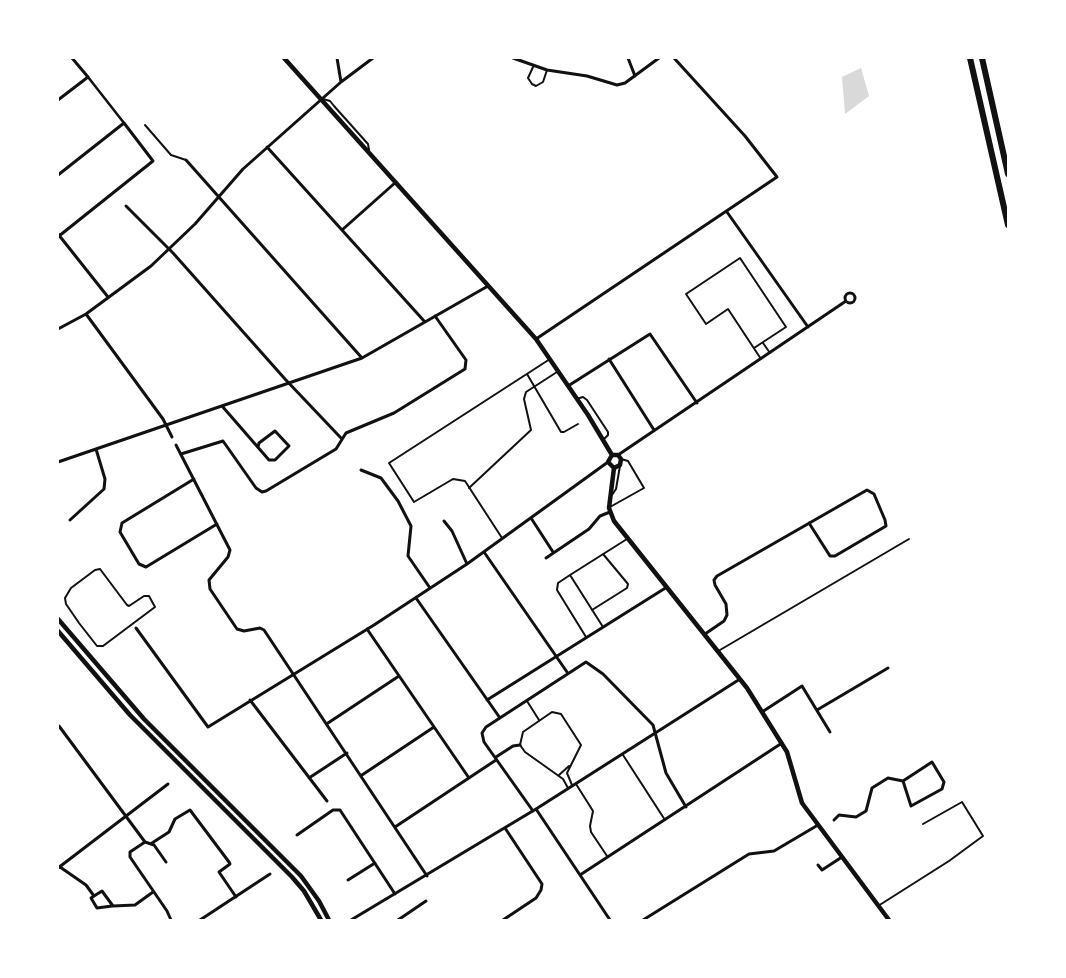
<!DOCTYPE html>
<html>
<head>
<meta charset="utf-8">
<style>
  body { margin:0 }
  #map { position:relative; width:1066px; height:978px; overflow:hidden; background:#fff; font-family:"Sofia Sans Condensed",sans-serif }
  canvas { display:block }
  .frame { position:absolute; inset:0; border:59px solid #fff; pointer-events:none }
</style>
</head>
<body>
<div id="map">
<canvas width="1066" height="978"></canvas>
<div class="frame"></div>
</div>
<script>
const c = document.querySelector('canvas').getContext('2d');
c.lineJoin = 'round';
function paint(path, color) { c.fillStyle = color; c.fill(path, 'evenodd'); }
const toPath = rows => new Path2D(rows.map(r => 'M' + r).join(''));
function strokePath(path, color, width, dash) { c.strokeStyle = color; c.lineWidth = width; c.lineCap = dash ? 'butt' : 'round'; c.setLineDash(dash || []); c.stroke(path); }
const water = toPath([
  [861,68,869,96,845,114,842,77]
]);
const service = toPath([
  [533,67,528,78,532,84,536,86,543,82,547,70],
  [323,99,330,101,334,106,368,144,369,150],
  [145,125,171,155,186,160],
  [763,343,770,353],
  [754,348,786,327,740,258,686,294,706,324,728,309,761,359],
  [527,374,561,432,564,432,578,424],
  [576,399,583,397,587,400,608,432,608,435,603,440],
  [469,488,531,430,524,399,526,392,557,372],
  [612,495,616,489,620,466],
  [610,507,644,488,628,461,621,459],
  [502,538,465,481,453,479,414,502,389,463,550,359],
  [100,569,127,605,129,606,144,596,149,596,155,607,103,646,97,646,79,623,66,604,65,598,71,588,95,570,100,569],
  [570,575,627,539],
  [592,610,627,588,628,584,603,554],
  [586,637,557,590,558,583,570,575,603,627],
  [720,650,909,539],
  [527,701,539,720],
  [623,755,665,820],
  [559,775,569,766],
  [576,784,593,811,590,826,591,832,607,856],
  [568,788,563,779,525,752,520,745,523,732,552,712,561,714,581,745,567,773,572,785],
  [878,906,949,861,983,836,962,802,923,824]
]);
const pedestrian = toPath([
  [88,77,124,123]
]);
const minor = toPath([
  [337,58,341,82],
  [513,58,547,70,587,76,617,85,625,83,659,58],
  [628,58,635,76],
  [58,100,88,77,72,58],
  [267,147,425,322],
  [186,160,362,358],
  [58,175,124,123,153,161,59,236],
  [126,206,173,253,285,379,341,438],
  [727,212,808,327],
  [342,230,396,182],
  [58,234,108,297],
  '845 298a5 5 0 1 1 10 0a5 5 0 1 1-10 0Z',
  [86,314,163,419,172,437],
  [58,329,86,314,151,266,195,224,243,169,341,82,373,58],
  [536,339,777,177,745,136,674,58],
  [609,359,654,430],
  [568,386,650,334,697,403],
  [222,406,269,460,275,460,289,446,275,431,259,443,258,447],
  [176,445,230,550,228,557,209,580,210,589,237,629,244,631,260,628,264,630,427,876],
  [181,454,223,441,256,488,262,492,266,491,336,449,346,433,394,413,465,369,466,360,435,316],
  [618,455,846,301],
  [58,462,362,358,488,286],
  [361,470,381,478,398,501,411,526,408,556,430,588],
  [194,479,122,523,120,532,139,564,146,567,217,524],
  [531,518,553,552],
  [70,520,104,489,105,479,96,449],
  [444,521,452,531,467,564],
  [484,552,567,672],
  [546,558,589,529,600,516,610,512],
  [416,598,500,718],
  [136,628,208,727,374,625,467,564,608,462],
  [367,629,469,778],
  [705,634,724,621,727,615,726,604,715,585,714,580,717,576,867,490,874,494,885,520,886,526,835,556,830,556,809,523],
  [250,700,327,801],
  [487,700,667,587],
  [817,710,888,668],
  [762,712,802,686,830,732],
  [328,723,399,676],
  [59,726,145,842,154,845,166,862],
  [362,775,434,727],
  [309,778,347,753],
  [536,809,610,920],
  [533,811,484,742,482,733,486,727,586,662,603,674,653,725,666,773,686,807],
  [834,820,839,815,856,817,866,811,872,788,888,778,903,781,932,762,944,782,942,789,911,806,903,781],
  [395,827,496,760,496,757,513,746,520,745],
  [297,835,333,810,340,810,395,894],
  [145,842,130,852,130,857,167,911,171,920],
  [152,843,169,832,175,819,190,810,229,862,230,864,219,872,236,897],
  [818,865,822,870,842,857],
  [60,867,86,885,94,896,102,891,113,906,135,905,153,892],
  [58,868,168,784],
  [580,875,782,743],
  [348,880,375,863],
  [94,896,91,898,97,908,112,906],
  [200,920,270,874],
  [351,920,536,809,740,679],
  [398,920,426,901],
  [503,920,536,898,541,890,542,884,505,828],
  [643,920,749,854,774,851,818,825]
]);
const tertiary = toPath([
  [284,58,536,339,588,415,612,455],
  [612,455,618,455,621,459,620,465,614,468],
  [612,455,608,462,614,468],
  [614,468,609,508,614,521,747,688,787,752,802,803,889,920]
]);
const secondary = toPath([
  [58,619,144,719,301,876,319,901,329,920],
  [58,631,130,715,292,877,304,891,321,920]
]);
const motorway = toPath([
  [970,58,1008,225],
  [982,58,1008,174]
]);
paint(water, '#d9d9d9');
strokePath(service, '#111', 2);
strokePath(pedestrian, '#111', 2.5);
strokePath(minor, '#111', 3);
strokePath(tertiary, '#111', 4.5);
strokePath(secondary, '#111', 4.5);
strokePath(motorway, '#111', 6);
</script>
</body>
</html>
